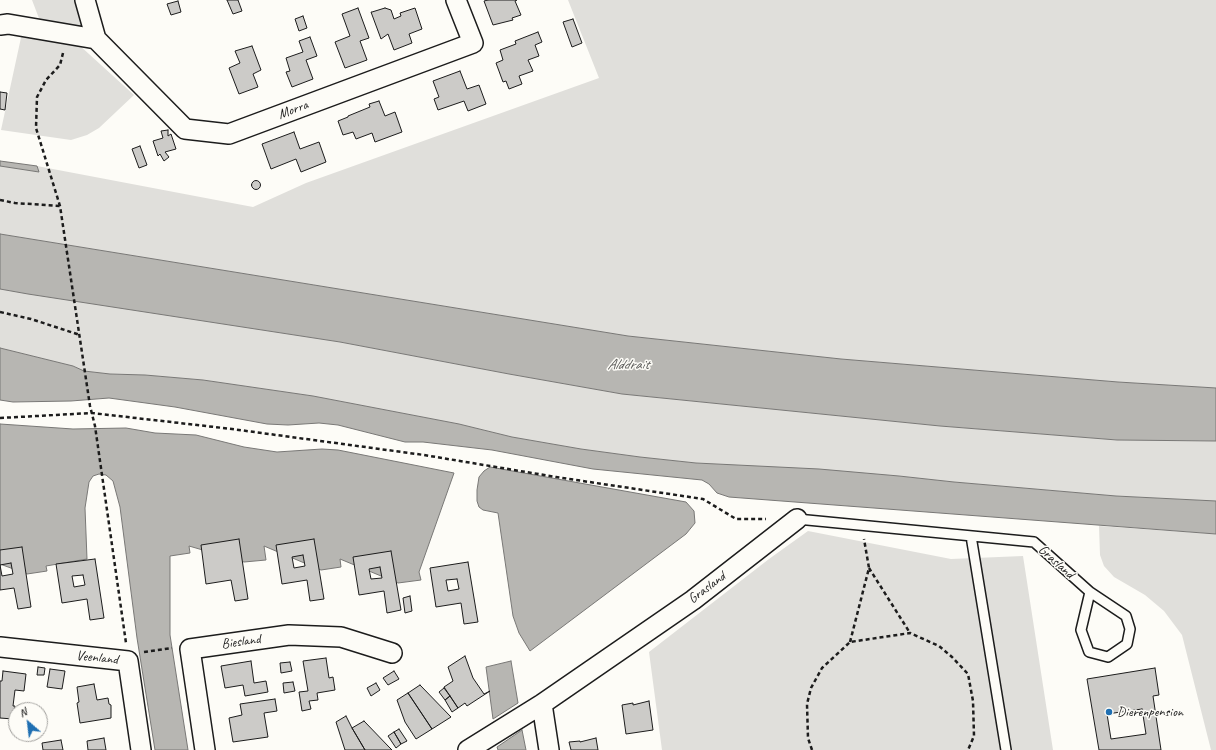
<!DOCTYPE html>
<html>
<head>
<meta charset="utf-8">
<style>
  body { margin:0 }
  #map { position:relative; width:1216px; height:750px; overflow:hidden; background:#fdfcf7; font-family:Caveat,sans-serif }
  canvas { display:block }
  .north { position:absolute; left:8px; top:702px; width:40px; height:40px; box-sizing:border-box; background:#fdfcf7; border:1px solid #a3a29f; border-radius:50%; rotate:332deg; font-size:11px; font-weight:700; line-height:16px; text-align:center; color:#1c1c1c }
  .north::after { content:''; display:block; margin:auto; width:14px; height:18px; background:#1f6fb2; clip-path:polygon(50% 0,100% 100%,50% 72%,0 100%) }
</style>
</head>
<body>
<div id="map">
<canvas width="1216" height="750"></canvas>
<div class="north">N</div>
</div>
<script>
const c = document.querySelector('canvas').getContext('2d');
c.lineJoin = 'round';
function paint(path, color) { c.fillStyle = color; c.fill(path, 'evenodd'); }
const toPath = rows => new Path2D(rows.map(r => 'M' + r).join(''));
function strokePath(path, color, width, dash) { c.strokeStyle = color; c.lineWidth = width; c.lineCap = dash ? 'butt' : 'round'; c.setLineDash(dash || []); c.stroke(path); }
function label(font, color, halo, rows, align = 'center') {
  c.font = font + ' Caveat,sans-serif'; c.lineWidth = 3; c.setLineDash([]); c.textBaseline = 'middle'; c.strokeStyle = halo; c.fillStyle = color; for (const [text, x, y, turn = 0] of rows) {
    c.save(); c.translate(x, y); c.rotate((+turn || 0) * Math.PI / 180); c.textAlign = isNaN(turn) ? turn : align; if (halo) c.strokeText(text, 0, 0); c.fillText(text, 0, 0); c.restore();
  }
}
const green = toPath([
  [32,0,80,0,86,35,40,21],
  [568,0,1216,0,1216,388,1118,382,841,359,628,336,0,234,0,166,39,172,37,166,253,207,306,183,599,78],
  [22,33,78,44,134,95,99,128,87,135,71,140,1,130],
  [0,289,340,342,509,374,622,394,940,426,1117,440,1216,441,1216,501,1116,496,954,482,899,476,696,463,640,457,581,449,512,437,459,424,313,396,203,380,145,375,110,374,84,371,73,366,0,348],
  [1099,526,1216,534,1216,750,1211,750,1182,635,1164,611,1145,595,1114,577,1104,566,1100,555],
  [808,531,951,559,1023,556,1053,750,662,750,649,652,769,559]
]);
const water = toPath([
  [0,161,37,166,39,172,0,166,0,161],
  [0,234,628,336,841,359,1118,382,1216,388,1216,441,1117,440,940,426,622,394,509,374,340,342,28,294,0,289,0,234],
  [0,348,73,366,84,371,110,374,145,375,203,380,313,396,459,424,512,437,581,449,640,457,696,463,819,469,899,476,954,482,1116,496,1216,501,1216,534,729,497,717,493,709,484,702,480,593,469,492,450,423,442,405,442,338,425,319,423,288,425,267,424,175,407,109,398,71,401,13,402,0,400,0,348],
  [0,424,73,429,126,428,155,433,196,435,244,447,277,452,322,449,338,450,454,473,419,572,421,580,398,583,340,559,341,567,321,570,264,546,266,560,244,562,189,546,190,553,170,556,170,635,188,750,155,750,137,638,120,507,113,481,106,475,99,474,93,476,89,482,85,508,87,559,46,566,47,571,27,574,0,564,0,424],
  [490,467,686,502,694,511,695,523,686,534,530,651,519,633,513,616,498,513,483,510,479,507,477,501,477,490,479,477,484,471,490,467],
  [511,661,518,703,493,719,486,667,511,661],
  [522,730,526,750,498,750,497,747,522,730]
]);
const building = toPath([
  [227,0,238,0,242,11,233,14,227,0],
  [488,0,517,0,515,1,521,15,512,18,513,20,493,25,484,1,488,0],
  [178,1,181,12,171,15,167,4,178,1],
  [358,8,369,38,360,41,367,60,345,68,335,42,350,36,342,14,358,8],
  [385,8,391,10,394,19,401,16,400,13,415,8,422,29,409,34,412,43,394,50,388,34,381,39,371,12,372,12,385,8],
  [303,16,307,28,299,31,295,19,303,16],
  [573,19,582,43,572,47,563,22,573,19],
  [538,32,542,42,535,45,539,56,528,60,533,71,519,76,522,84,509,89,506,81,503,82,496,63,503,60,500,50,516,44,515,41,538,32],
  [310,37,317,56,306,60,313,79,292,87,286,72,290,71,286,58,303,52,299,41,310,37],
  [252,46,261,70,253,74,258,87,239,94,229,68,240,63,235,51,252,46],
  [460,71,467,89,479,85,486,104,468,111,464,101,438,110,434,99,439,97,433,81,460,71],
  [0,92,7,93,5,110,0,109,0,92],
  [379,101,385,116,395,112,402,132,375,142,372,133,356,139,353,132,343,135,338,121,348,117,348,116,370,107,369,104,379,101],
  [168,130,168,136,171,134,176,149,165,152,169,157,164,161,160,154,158,156,153,141,163,138,161,131,168,130],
  [294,132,300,149,319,142,326,162,301,172,296,159,271,169,262,144,294,132],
  [140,146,147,165,139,168,132,149,140,146],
  '251.5 185a4.5 4.5 0 1 1 9 0a4.5 4.5 0 1 1-9 0Z',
  [239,539,248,599,235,601,231,580,206,584,201,545,239,539],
  [314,539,324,599,310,601,307,580,282,584,276,545,314,539],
  [303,555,305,566,294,568,292,557,303,555],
  [22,547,31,607,18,609,14,588,0,590,0,550,22,547],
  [11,563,13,574,2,576,0,565,11,563],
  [391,551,401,610,387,613,384,591,359,595,353,557,391,551],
  [380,567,382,578,371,579,369,569,380,567],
  [95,559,104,618,90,620,87,599,62,603,56,564,95,559],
  [83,575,85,585,74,587,72,576,83,575],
  [468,562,478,622,464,624,461,603,436,607,430,568,468,562],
  [457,579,459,589,448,591,446,580,457,579],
  [410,596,412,611,405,613,403,598,410,596],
  [465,656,473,678,484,694,490,691,467,706,465,703,458,708,444,687,453,681,448,667,465,656],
  [326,658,329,678,333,677,335,690,317,693,318,700,309,701,311,709,302,711,299,692,308,691,303,661,326,658],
  [251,661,254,683,266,681,268,692,245,696,243,685,225,688,221,666,251,661],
  [290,662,292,671,281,673,280,663,290,662],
  [38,667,45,668,44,675,37,675,38,667],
  [1155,668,1159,695,1153,696,1161,750,1099,750,1087,679,1155,668],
  [1142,709,1146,734,1111,739,1107,714,1142,709],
  [50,669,65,671,62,689,47,687,50,669],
  [3,671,26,674,24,691,15,690,13,706,15,706,13,719,0,718,0,681,2,681,3,671],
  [394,671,399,679,388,685,383,678,394,671],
  [293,682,295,691,284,693,283,683,293,682],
  [376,683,380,690,371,696,367,688,376,683],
  [94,684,97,700,108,698,109,704,111,705,111,718,80,723,77,703,79,702,77,687,94,684],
  [420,685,451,717,432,729,408,693,420,685],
  [444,688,450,696,445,700,439,692,444,688],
  [408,693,432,729,416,739,405,722,397,700,408,693],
  [450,696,458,708,452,712,445,700,450,696],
  [275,699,277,711,264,713,268,737,233,742,229,718,242,715,240,704,275,699],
  [649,701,653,730,626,734,622,705,633,703,633,705,649,701],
  [346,716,352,728,365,750,345,750,336,722,346,716],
  [364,721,389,747,392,750,365,750,352,728,364,721],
  [399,729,407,741,401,744,394,732,399,729],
  [394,732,401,744,396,748,388,736,394,732],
  [104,738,106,750,88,750,87,741,104,738],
  [596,738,598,750,571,750,569,742,580,741,580,742,596,738],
  [61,740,63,750,43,750,42,743,61,740]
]);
const path = toPath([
  [63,53,60,65,46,80,37,97,36,128,60,206,90,406,95,426,126,643],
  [0,200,15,203,60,206],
  [0,312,31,319,80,335],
  [0,418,92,413,232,429,424,455,556,477,703,499,736,519,766,519],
  [869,568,910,633],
  [850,642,869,568,864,539],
  [144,652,172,648],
  [812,750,808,738,807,704,811,688,822,668,850,642,910,633,939,646,952,657,968,674,973,701,974,736,968,750]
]);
const service = toPath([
  [797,519,1034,542,1090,592,1081,630,1089,652,1108,657,1127,644,1130,629,1126,616,1090,592],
  [971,536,1006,750]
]);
const minor = toPath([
  [85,0,96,39,185,129,229,134,473,43,456,0],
  [0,25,8,24,96,39],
  [0,647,128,661,141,750],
  [542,704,549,750],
  [205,750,190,649,289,635,341,637,392,653],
  [468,750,542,704,693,600,797,519]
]);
const markers = [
  [1109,712,4,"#1f6fb2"]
];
const streetNames = [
  ["Morra",293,110,-21],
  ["Grasland",1056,562,42],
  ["Grasland",707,588,-37],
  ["Biesland",241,642,-8],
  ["Veenland",97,658,6]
];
const poiNames = [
  ["Dierenpension",1117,712]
];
const waterNames = [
  ["Alddrait",628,365]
];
paint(green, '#e0dfdb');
paint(water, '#b7b6b2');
strokePath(water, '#797876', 1);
paint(building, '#cccbc8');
strokePath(building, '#1c1c1c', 1);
strokePath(service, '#1c1c1c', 12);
strokePath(minor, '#1c1c1c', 22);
strokePath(path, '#1c1c1c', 2.5, [4, 3]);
strokePath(service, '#fdfcf7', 9);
strokePath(minor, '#fdfcf7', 19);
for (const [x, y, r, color] of markers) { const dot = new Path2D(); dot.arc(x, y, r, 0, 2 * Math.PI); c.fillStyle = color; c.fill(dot); strokePath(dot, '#fdfcf7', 1.5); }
label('14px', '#1c1c1c', '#fdfcf7', streetNames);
label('14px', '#1c1c1c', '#fdfcf7', poiNames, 'left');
label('italic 15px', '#5a5a58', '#fdfcf7', waterNames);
</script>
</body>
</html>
